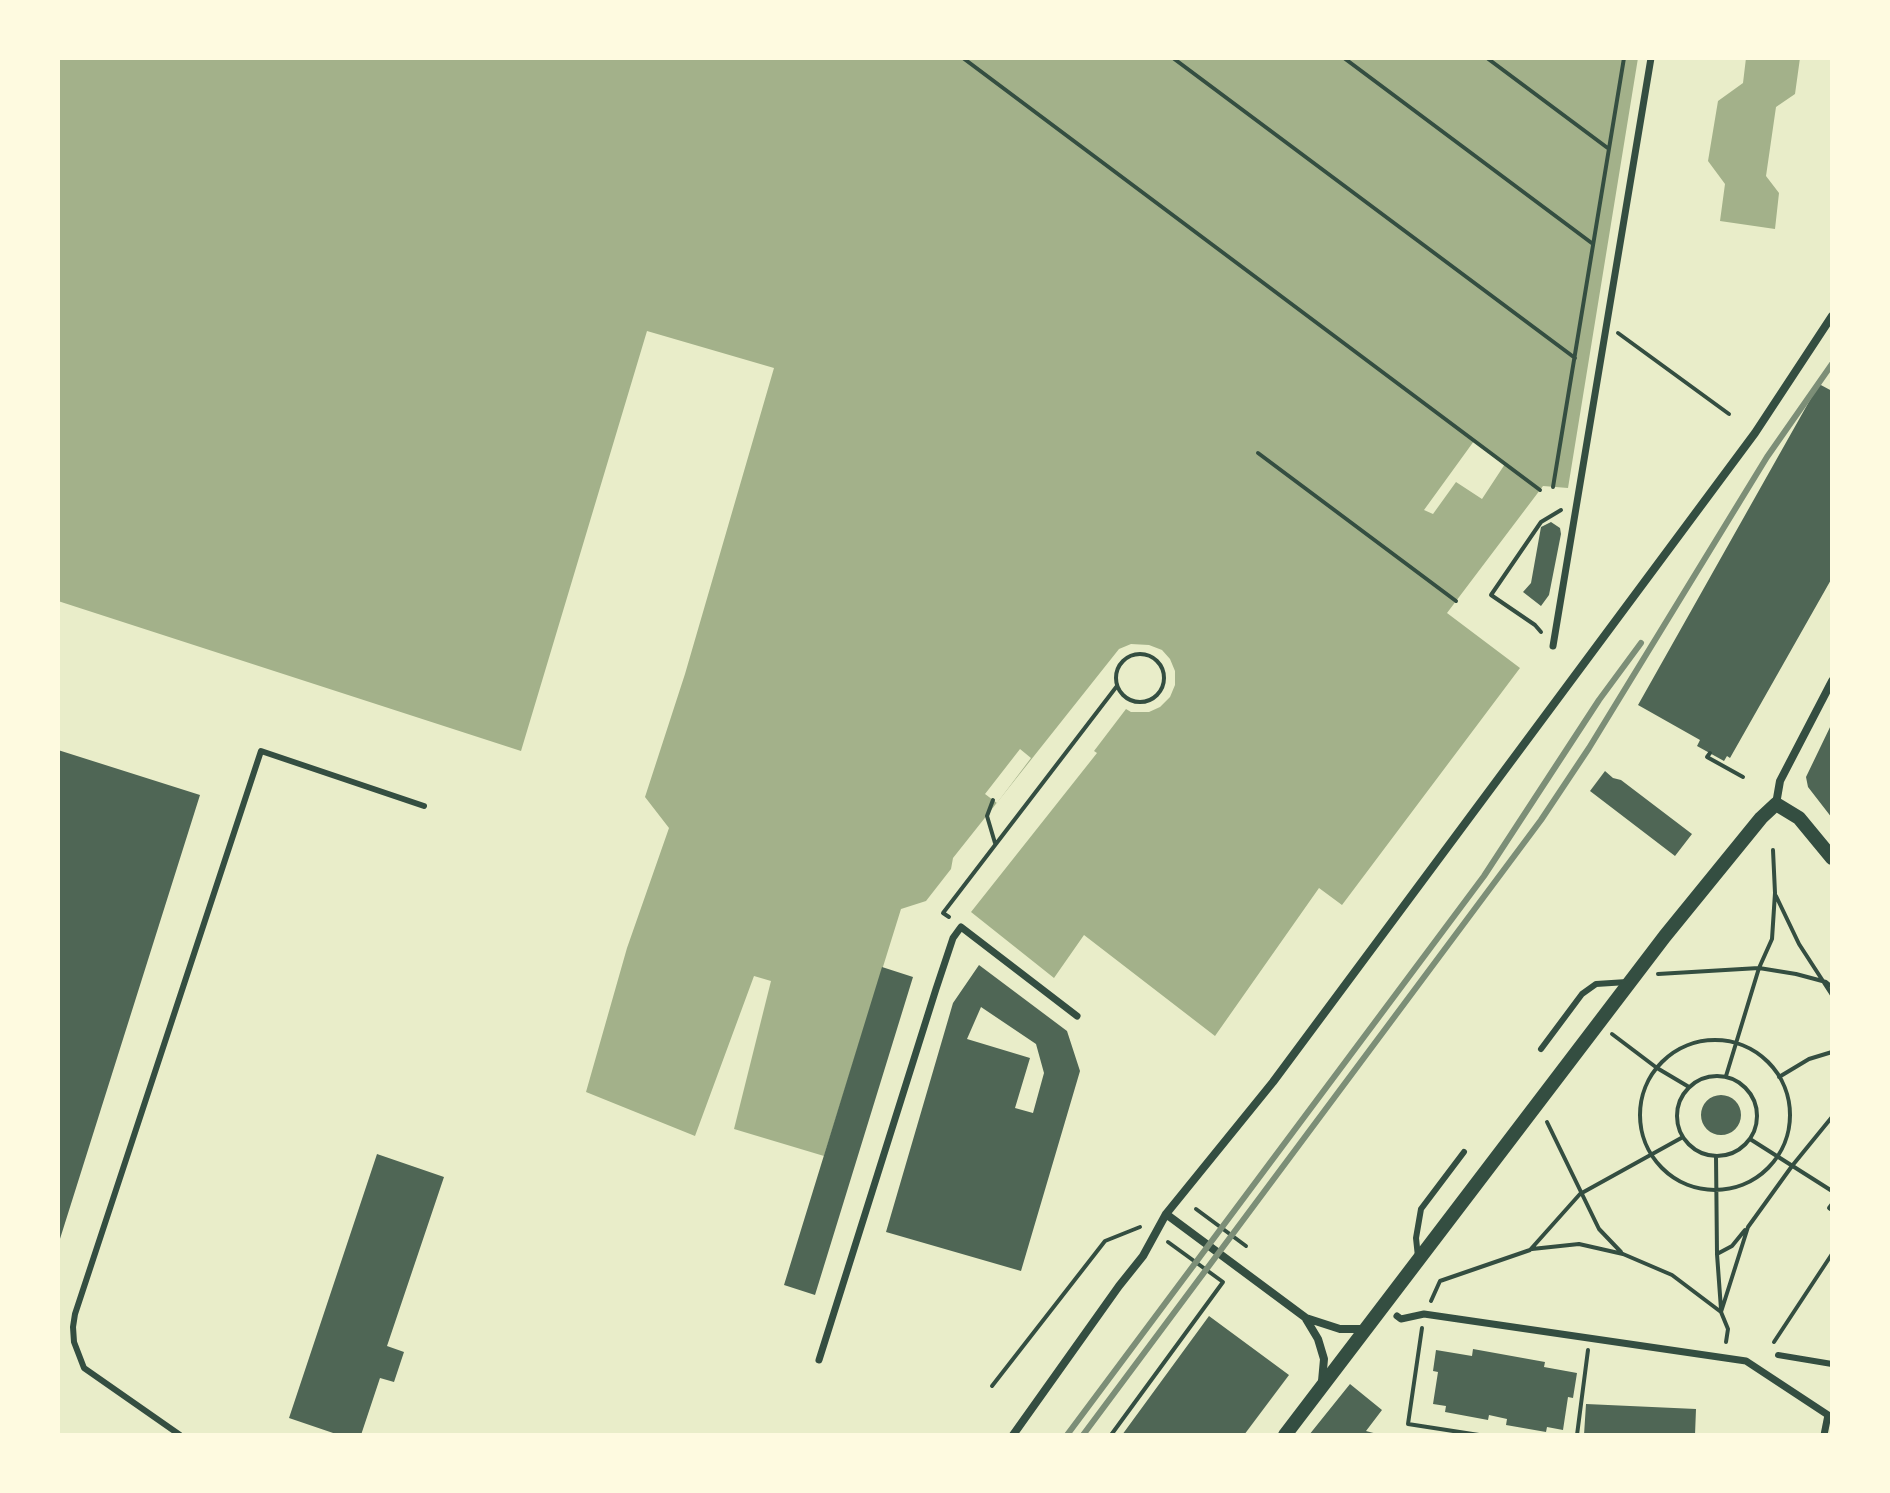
<!DOCTYPE html>
<html>
<head>
<meta charset="utf-8">
<style>
  body { margin:0 }
  #map { position:relative; width:1890px; height:1493px; overflow:hidden; background:#e9edc9; font-family:Lora,serif }
  canvas { display:block }
  .frame { position:absolute; inset:0; border:60px solid #fefae0; pointer-events:none }
</style>
</head>
<body>
<div id="map">
<canvas width="1890" height="1493"></canvas>
<div class="frame"></div>
</div>
<script>
const c = document.querySelector('canvas').getContext('2d');
c.lineJoin = 'round';
function paint(path, color) { c.fillStyle = color; c.fill(path, 'evenodd'); }
const toPath = rows => new Path2D(rows.map(r => 'M' + r).join(''));
function strokePath(path, color, width, dash) { c.strokeStyle = color; c.lineWidth = width; c.lineCap = dash ? 'butt' : 'round'; c.setLineDash(dash || []); c.stroke(path); }
const water = toPath([
  [58,58,1638,58,1568,488,1543,486,1447,613,1520,668,1342,905,1319,888,1215,1036,1084,935,1054,978,971,912,1097,753,1094,751,1126,709,1131,712,1149,712,1160,707,1170,697,1175,685,1175,671,1170,659,1162,650,1149,645,1131,644,1119,649,953,858,951,869,926,901,901,909,824,1156,734,1129,771,981,754,976,695,1136,586,1092,627,948,669,828,645,797,685,674,774,368,647,331,521,751,58,601],
  [1746,58,1800,58,1795,94,1776,107,1766,176,1779,193,1775,229,1720,221,1725,184,1708,161,1718,101,1743,83]
]);
const pier = toPath([
  [1474,441,1505,464,1482,499,1456,482,1433,514,1424,510],
  [1020,749,1031,758,997,803,985,794]
]);
const building = toPath([
  [1819,384,1832,391,1832,578,1730,758,1727,756,1724,761,1697,746,1700,740,1638,705],
  [1551,522,1560,528,1561,534,1549,595,1541,606,1523,592,1531,583,1541,527],
  [1832,723,1832,818,1808,787,1806,777],
  [58,750,200,795,59,1242,58,1242],
  [1605,771,1613,778,1621,780,1692,834,1675,856,1590,791],
  [979,965,1067,1031,1080,1071,1021,1271,886,1232,953,1003],
  [981,1007,1036,1044,1044,1073,1033,1113,1015,1108,1030,1058,967,1039],
  [882,967,913,977,815,1295,784,1285],
  '1701 1115a20 20 0 1 1 40 0a20 20 0 1 1-40 0Z',
  [377,1154,444,1177,387,1346,404,1352,394,1382,380,1378,361,1435,339,1435,289,1418],
  [1209,1316,1289,1375,1244,1435,1122,1435],
  [1473,1349,1545,1362,1544,1367,1577,1373,1573,1398,1568,1397,1563,1430,1547,1427,1546,1432,1506,1425,1507,1419,1489,1415,1488,1420,1445,1412,1446,1406,1433,1404,1438,1372,1433,1371,1436,1350,1472,1356],
  [1350,1384,1382,1410,1366,1431,1381,1435,1309,1435],
  [1586,1404,1696,1409,1695,1435,1584,1435]
]);
const path = toPath([
  [963,58,1540,490],
  [1173,58,1575,358],
  [1344,58,1593,244],
  [1487,58,1609,149],
  [1618,333,1729,414],
  [1258,453,1456,601],
  [1553,487,1624,58],
  [1541,632,1535,625,1491,595,1541,522,1561,510],
  '1116 678a24 24 0 1 1 48 0a24 24 0 1 1-48 0Z',
  [1710,753,1707,757,1743,777],
  [993,800,987,816,995,843],
  [1776,896,1799,944,1832,995],
  [949,917,943,913,1117,686],
  [1658,974,1759,968,1796,974,1826,982,1832,987],
  [1612,1034,1657,1068,1689,1087],
  '1640 1115a75 75 0 1 1 150 0a75 75 0 1 1-150 0Z',
  [1726,1076,1759,968,1772,939,1775,893,1773,850],
  '1677 1116a40 40 0 1 1 80 0a40 40 0 1 1-80 0Z',
  [1779,1077,1809,1059,1832,1052],
  [1547,1122,1599,1229,1621,1252],
  [1750,1139,1832,1191],
  [1716,1156,1717,1254,1721,1309],
  [1832,1204,1829,1208,1832,1210],
  [1196,1209,1246,1246],
  [1532,1249,1579,1244,1623,1254,1672,1275,1721,1312,1728,1329,1726,1342],
  [1717,1254,1732,1246,1745,1230],
  [1431,1301,1440,1281,1530,1250,1580,1194,1683,1137],
  [1721,1312,1748,1227,1792,1166,1832,1117],
  [1422,1328,1408,1424,1479,1435],
  [1774,1342,1832,1254],
  [992,1386,1105,1241,1140,1227],
  [1111,1435,1223,1282,1168,1242],
  [1577,1435,1588,1350]
]);
const service = toPath([
  [1541,1049,1582,994,1596,984,1627,982],
  [1418,1257,1416,1238,1421,1209,1464,1152],
  [1778,1355,1832,1364],
  [180,1435,84,1368,74,1342,73,1327,75,1314,261,751,424,806]
]);
const pedestrian = toPath([
  [1553,646,1651,58],
  [1397,1316,1401,1319,1424,1314,1746,1361,1828,1415,1824,1435],
  [819,1360,936,989,953,938,961,927,1077,1016]
]);
const minor = toPath([
  [1776,804,1780,781,1832,681],
  [1166,1214,1306,1318,1340,1329,1365,1329],
  [1306,1319,1318,1339,1324,1359,1322,1381],
  [1013,1435,1119,1286,1143,1256,1166,1214,1273,1082,1755,433,1832,316]
]);
const tertiary = toPath([
  [1285,1435,1665,936,1761,818,1776,804,1799,818,1832,858]
]);
const rail = toPath([
  [1067,1435,1484,876,1599,700,1641,643],
  [1083,1435,1541,820,1589,748,1767,457,1832,364]
]);
paint(water, '#a3b18a');
paint(pier, '#e9edc9');
paint(building, '#4f6655');
strokePath(path, '#344e41', 4);
strokePath(service, '#344e41', 6);
strokePath(pedestrian, '#344e41', 7);
strokePath(minor, '#344e41', 8);
strokePath(tertiary, '#344e41', 14);
strokePath(rail, '#7c8e77', 6);
</script>
</body>
</html>
